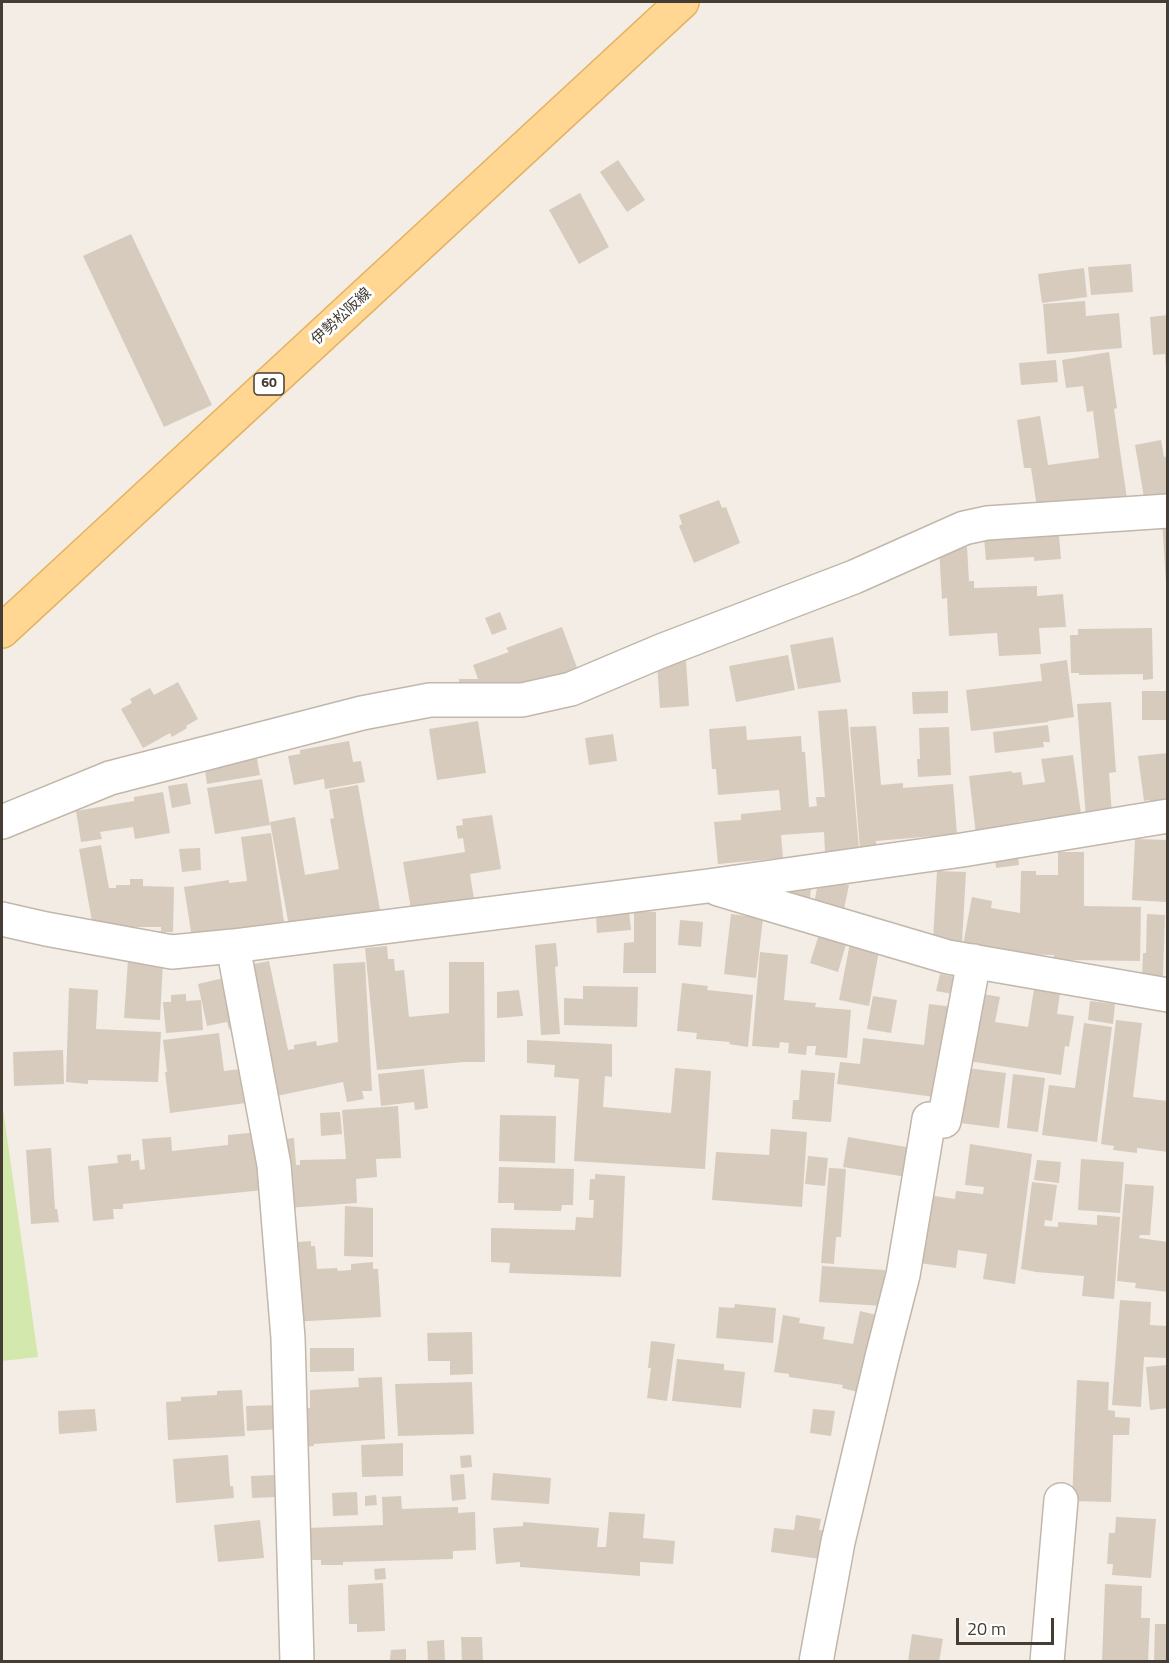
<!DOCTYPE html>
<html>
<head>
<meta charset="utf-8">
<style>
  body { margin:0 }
  #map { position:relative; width:1169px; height:1663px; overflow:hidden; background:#f3ede5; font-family:"Titillium Web",sans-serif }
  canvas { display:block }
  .frame { position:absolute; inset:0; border:3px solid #453d34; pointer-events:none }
  .scale { position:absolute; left:956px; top:1618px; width:98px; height:27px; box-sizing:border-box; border:3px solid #453d34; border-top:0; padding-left:8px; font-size:18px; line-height:21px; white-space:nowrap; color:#453d34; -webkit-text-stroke:4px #fff; paint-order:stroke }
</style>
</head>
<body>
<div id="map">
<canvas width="1169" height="1663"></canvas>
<div class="frame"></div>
<div class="scale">20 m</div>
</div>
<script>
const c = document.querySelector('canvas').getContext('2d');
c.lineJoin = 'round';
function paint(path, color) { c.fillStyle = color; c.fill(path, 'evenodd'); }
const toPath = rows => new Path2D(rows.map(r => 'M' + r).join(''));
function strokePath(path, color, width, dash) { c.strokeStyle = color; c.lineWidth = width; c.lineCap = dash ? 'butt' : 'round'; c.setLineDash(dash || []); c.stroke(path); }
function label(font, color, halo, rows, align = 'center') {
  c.font = font + ' "Titillium Web","Noto Sans JP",sans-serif'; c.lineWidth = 6; c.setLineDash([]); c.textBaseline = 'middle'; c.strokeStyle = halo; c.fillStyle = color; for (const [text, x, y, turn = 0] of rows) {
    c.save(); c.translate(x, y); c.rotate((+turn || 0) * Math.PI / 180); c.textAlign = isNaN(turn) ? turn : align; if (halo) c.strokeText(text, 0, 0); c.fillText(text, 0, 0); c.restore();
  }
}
const green = toPath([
  [2,1102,38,1357,2,1361]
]);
const building = toPath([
  [618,160,645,200,627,212,600,172],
  [580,193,609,247,579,264,549,210],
  [131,234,212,405,164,427,83,256],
  [1131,264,1133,292,1091,295,1088,267],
  [1084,268,1087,297,1042,303,1038,274],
  [1085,301,1086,316,1119,313,1122,348,1047,354,1043,304],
  [1168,315,1168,368,1166,368,1165,354,1153,355,1150,317],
  [1109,352,1117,408,1114,409,1127,499,1105,501,1105,498,1037,507,1031,468,1024,468,1017,420,1040,416,1048,465,1099,458,1093,411,1087,412,1083,386,1066,388,1062,360],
  [1056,360,1058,382,1021,385,1019,363],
  [1161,440,1164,457,1168,456,1168,499,1145,503,1135,445],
  [719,500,722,508,726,507,740,543,694,563,679,526,682,524,679,515],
  [1168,519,1168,582,1166,582,1162,520],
  [1059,535,1061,559,1034,561,1034,557,986,560,984,538],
  [967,547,969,581,974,581,974,588,1037,586,1037,596,1063,594,1066,627,1039,628,1041,654,999,656,997,633,949,636,947,598,942,599,939,548],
  [500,612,507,629,492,635,485,618],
  [562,627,579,673,520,684,459,690,459,679,478,679,473,665,509,652,506,648],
  [1152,628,1153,679,1143,680,1143,674,1079,675,1079,673,1071,673,1070,635,1078,635,1078,629],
  [833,637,841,682,798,689,790,645],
  [788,655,795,690,736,702,729,666],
  [1067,660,1074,717,1048,721,1048,722,971,731,966,690,1042,681,1040,664],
  [686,661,689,706,660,708,657,663],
  [178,682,198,719,186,726,187,728,172,737,170,733,143,748,121,709,132,703,130,699,150,688,154,695],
  [948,691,948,713,913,714,912,692],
  [1142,691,1168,691,1168,720,1142,720],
  [1111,702,1116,772,1109,773,1112,815,1086,818,1077,704],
  [847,709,859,849,825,852,824,832,781,835,783,858,718,864,714,822,741,820,741,814,781,810,779,790,718,795,716,769,712,769,709,729,746,726,747,740,801,736,802,752,805,752,809,807,817,806,816,797,825,797,818,711],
  [478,721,486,773,437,780,429,729],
  [1048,725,1050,742,1043,742,1044,747,995,753,993,732],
  [876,726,881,785,903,783,903,788,953,784,957,834,876,841,877,848,860,849,850,727],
  [949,727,951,775,918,777,917,759,920,759,919,728],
  [613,734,617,761,589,765,585,738],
  [349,741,353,762,361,761,365,782,325,789,324,779,294,785,288,756,300,754,300,750],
  [1168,753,1168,798,1164,799,1164,804,1150,805,1149,800,1144,801,1138,756],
  [256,754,260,775,207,784,204,763],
  [1073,755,1081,814,1018,822,1019,829,976,835,969,776,1012,771,1012,773,1021,772,1023,785,1045,782,1041,759],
  [262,779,270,825,215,834,207,788],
  [187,783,191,804,172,808,168,786],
  [358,785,380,910,289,926,270,822,295,817,305,875,339,869,330,819,334,818,329,790],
  [163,792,170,833,135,839,133,827,100,832,102,839,81,842,76,811,134,801,134,797],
  [492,815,501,869,470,874,474,899,411,909,403,862,465,852,463,838,458,839,456,826,463,825,462,819],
  [271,833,284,922,192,938,184,887,229,880,229,883,247,881,241,837],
  [1135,839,1168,840,1166,902,1132,900],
  [101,845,109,888,116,888,116,885,130,885,130,879,143,879,143,886,174,887,173,932,161,932,161,927,93,927,79,849],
  [200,848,201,870,182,872,179,849],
  [1058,852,1084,852,1084,906,1141,907,1140,961,1070,960,1070,966,1053,966,1054,955,1015,954,963,945,972,897,992,901,991,908,1020,913,1021,871,1036,871,1036,875,1058,875],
  [1018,855,1019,865,996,868,995,858],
  [937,871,966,872,962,943,933,940],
  [819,879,849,885,844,909,814,903],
  [792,883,811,886,810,899,791,897],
  [629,911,631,930,597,933,596,914],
  [634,911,656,912,656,973,623,973,624,943,634,942],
  [731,914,763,918,756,978,724,974],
  [1147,914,1165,915,1163,978,1142,978,1143,953,1146,953],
  [680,920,703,922,701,947,678,945],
  [820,931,847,941,838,972,810,963],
  [556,943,558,966,555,967,560,1034,541,1035,535,945],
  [850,943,879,951,869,1006,839,1000],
  [387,946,388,959,394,959,395,971,404,970,409,1017,449,1013,449,962,484,962,485,1062,464,1062,377,1070,365,948],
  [760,952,788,955,784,1000,816,1003,815,1007,851,1010,847,1058,815,1055,816,1046,807,1046,806,1055,788,1053,789,1043,780,1042,779,1048,752,1046],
  [128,960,163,962,160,1020,124,1018],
  [269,961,288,1050,294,1049,294,1045,316,1041,317,1046,338,1042,333,964,365,962,372,1091,362,1091,364,1099,347,1102,343,1082,272,1097,244,966],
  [940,974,961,978,958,995,936,991],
  [228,977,239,1027,229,1029,227,1022,207,1026,198,984],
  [682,983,708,986,707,990,753,995,748,1047,729,1044,730,1042,696,1039,697,1033,677,1031],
  [583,986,638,987,637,1027,564,1025,564,998,583,999],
  [69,988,98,990,96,1029,161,1032,158,1082,88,1080,88,1084,66,1082],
  [1034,989,1060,993,1057,1014,1074,1016,1069,1047,1065,1046,1061,1075,968,1061,977,993,1000,997,995,1022,1028,1027],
  [519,990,523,1016,497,1018,497,992],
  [186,994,186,1001,201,1000,203,1030,166,1033,163,1002,171,1002,171,995],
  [873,996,897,1000,891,1033,867,1029],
  [1090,1001,1115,1004,1113,1024,1088,1020],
  [929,1004,954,1007,942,1098,837,1084,840,1062,860,1064,863,1038,924,1045],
  [1116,1020,1142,1023,1133,1097,1168,1101,1168,1152,1137,1148,1137,1153,1113,1150,1114,1146,1101,1144],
  [1084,1023,1112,1027,1097,1142,1042,1135,1049,1085,1075,1088],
  [219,1033,224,1071,242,1069,246,1103,170,1113,165,1072,167,1072,163,1040],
  [527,1040,612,1044,612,1077,605,1076,603,1107,671,1113,675,1068,711,1071,705,1169,574,1161,579,1079,554,1077,555,1065,527,1063],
  [63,1050,64,1084,14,1086,13,1052],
  [967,1068,1006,1073,999,1128,960,1123],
  [424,1069,428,1108,415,1110,414,1102,381,1106,378,1074],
  [801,1070,835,1073,831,1122,792,1119,793,1100,799,1100],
  [1013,1074,1045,1078,1038,1132,1007,1128],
  [398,1106,401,1158,376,1159,377,1177,356,1179,357,1203,287,1208,277,1140,294,1138,296,1165,300,1165,300,1160,346,1159,342,1110],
  [340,1112,342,1134,321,1136,320,1113],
  [500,1115,556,1116,555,1163,499,1161],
  [771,1129,807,1132,802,1207,712,1200,716,1152,769,1155],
  [259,1132,264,1190,123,1204,123,1209,113,1209,114,1219,93,1221,88,1166,118,1163,117,1155,131,1154,131,1161,139,1160,140,1170,145,1169,142,1139,171,1137,172,1151,228,1145,228,1135],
  [848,1137,912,1148,907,1177,843,1167],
  [970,1144,1032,1154,1015,1284,983,1279,987,1254,958,1250,956,1268,919,1263,928,1195,955,1199,956,1191,983,1194,984,1187,965,1185],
  [51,1148,55,1209,57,1209,59,1222,31,1224,26,1150],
  [808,1156,828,1158,825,1186,805,1184],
  [1081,1159,1124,1162,1120,1213,1078,1210],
  [1037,1160,1061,1162,1059,1183,1034,1180],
  [499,1167,574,1169,573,1205,562,1205,561,1211,514,1210,514,1203,498,1203],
  [829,1168,846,1169,841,1237,836,1237,834,1264,821,1263],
  [595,1174,625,1176,621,1277,509,1273,510,1263,491,1262,491,1228,575,1230,576,1217,593,1218,594,1200,589,1200,590,1179,595,1179],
  [1032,1182,1057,1185,1052,1221,1045,1220,1044,1226,1058,1227,1058,1222,1097,1225,1097,1215,1120,1217,1114,1299,1082,1296,1084,1276,1036,1272,1021,1269],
  [1125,1184,1154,1186,1150,1235,1140,1235,1139,1238,1168,1242,1168,1292,1135,1288,1136,1283,1117,1281],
  [345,1206,373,1208,373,1257,344,1256],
  [311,1241,311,1246,315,1246,317,1269,337,1268,338,1271,351,1270,351,1264,373,1262,373,1269,378,1269,381,1317,291,1322,286,1243],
  [822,1266,885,1270,883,1306,819,1302],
  [1120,1300,1151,1302,1150,1325,1168,1326,1167,1358,1144,1357,1141,1407,1112,1405],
  [735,1304,776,1308,773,1343,716,1338,719,1307,734,1308],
  [860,1311,884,1317,866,1394,842,1388,843,1385,789,1377,789,1374,774,1372,783,1315,800,1318,799,1323,825,1327,823,1339,853,1344],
  [472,1332,473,1374,450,1375,450,1361,428,1361,427,1333],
  [651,1341,675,1344,667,1401,647,1398,651,1368,648,1368],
  [310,1348,354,1348,354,1371,310,1372],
  [677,1359,724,1364,724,1370,745,1372,741,1408,672,1401],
  [1168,1365,1168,1408,1150,1410,1146,1367],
  [382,1377,385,1439,314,1444,314,1446,299,1447,297,1408,310,1408,310,1390,359,1387,358,1378],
  [1077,1380,1109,1382,1108,1410,1115,1411,1115,1417,1130,1418,1129,1435,1113,1435,1111,1502,1072,1501],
  [472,1382,474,1434,398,1436,395,1384],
  [242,1390,245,1436,168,1440,166,1402,181,1401,181,1397,217,1395,217,1391],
  [279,1405,281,1429,247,1431,246,1406],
  [95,1409,97,1431,59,1434,58,1411],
  [813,1409,835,1411,831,1436,810,1433],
  [403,1443,403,1476,362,1477,361,1445],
  [228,1455,230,1486,233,1486,234,1498,176,1503,173,1459],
  [471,1455,472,1467,461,1468,460,1456],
  [493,1473,551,1478,549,1504,491,1500],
  [464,1474,466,1499,452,1501,450,1475],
  [275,1475,276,1497,252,1498,251,1476],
  [357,1492,358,1515,333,1516,332,1493],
  [376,1495,377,1505,365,1506,365,1496],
  [401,1496,402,1509,458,1507,458,1513,475,1512,476,1550,453,1551,453,1559,343,1562,343,1565,321,1565,321,1560,308,1560,307,1528,383,1525,382,1497],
  [609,1512,645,1514,643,1538,675,1541,673,1564,640,1562,640,1576,520,1567,520,1562,496,1564,493,1528,523,1526,523,1522,599,1528,597,1547,606,1547],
  [796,1515,821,1519,819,1530,831,1531,827,1560,771,1552,774,1528,794,1530],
  [1116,1517,1156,1519,1151,1578,1112,1575,1113,1564,1107,1564,1109,1533,1115,1533],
  [260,1520,264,1558,218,1562,214,1525],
  [385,1568,386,1579,375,1580,374,1569],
  [383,1583,385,1631,357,1632,357,1624,349,1624,348,1585],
  [1105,1584,1142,1586,1141,1618,1150,1618,1148,1662,1102,1662],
  [1155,1624,1168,1624,1168,1662,1154,1662],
  [912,1634,943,1639,939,1662,908,1662],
  [461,1637,482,1637,483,1662,462,1662],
  [444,1640,445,1660,428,1661,427,1641],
  [406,1649,406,1660,390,1660,391,1650]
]);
const minor = toPath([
  [2,822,110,778,362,713,430,700,522,700,571,689,661,651,854,577,964,528,987,523,1168,511],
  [718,889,948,957,1168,995],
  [2,919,46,929,172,952,233,946,708,886,962,850,1168,816],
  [233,946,274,1165,288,1338,297,1662],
  [816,1662,838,1542,882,1357,903,1275,929,1119,944,1121,974,961],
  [1047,1662,1061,1500]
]);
const major = toPath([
  [2,631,682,2]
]);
const shields = [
  [269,384,30]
];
const shieldNames = [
  ["60",269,384]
];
const streetNames = [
  ["伊勢松阪線",342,317,-43]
];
paint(green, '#d2e8ad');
paint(building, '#d7cbbd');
strokePath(minor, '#c1b7aa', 36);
strokePath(major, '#e4b261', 36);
strokePath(minor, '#fff', 33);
strokePath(major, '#ffd792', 33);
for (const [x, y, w] of shields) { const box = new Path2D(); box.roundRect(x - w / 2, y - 11, w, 22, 4.5); c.fillStyle = '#fff'; c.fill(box); strokePath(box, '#453d34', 1.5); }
label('bold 14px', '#453d34', null, shieldNames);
label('15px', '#453d34', '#fff', streetNames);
</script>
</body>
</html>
